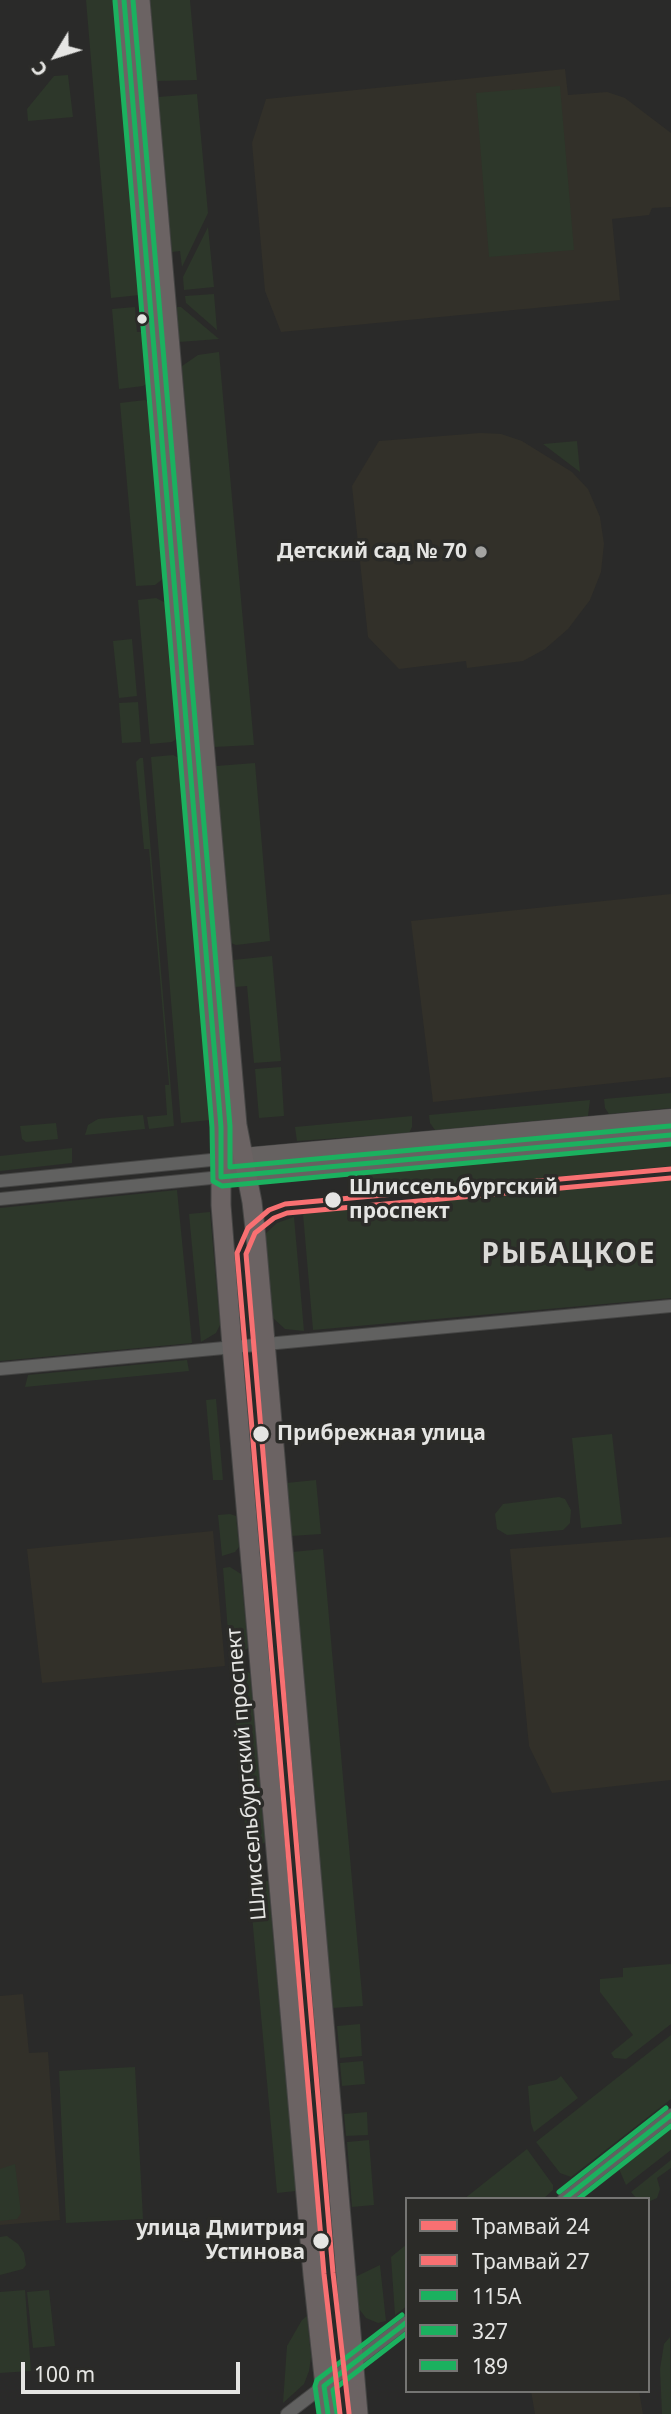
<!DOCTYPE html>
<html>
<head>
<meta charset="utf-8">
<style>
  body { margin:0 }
  #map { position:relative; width:671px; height:2414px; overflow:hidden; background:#2a2a29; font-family:"Noto Sans",sans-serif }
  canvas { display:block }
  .legend { position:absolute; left:405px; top:2197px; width:245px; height:196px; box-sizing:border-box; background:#2b2b28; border:2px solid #757573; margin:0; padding:9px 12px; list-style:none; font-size:21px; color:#e5e5e3 }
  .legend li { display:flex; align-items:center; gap:14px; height:35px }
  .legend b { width:35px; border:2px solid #757573 }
  .north { position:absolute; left:21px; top:21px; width:70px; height:70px; -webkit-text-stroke:5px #2b2b28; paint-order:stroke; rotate:232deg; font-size:19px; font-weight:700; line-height:28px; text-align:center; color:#e5e5e3 }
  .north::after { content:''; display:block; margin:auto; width:24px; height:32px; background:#e5e5e3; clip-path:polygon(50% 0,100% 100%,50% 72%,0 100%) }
  .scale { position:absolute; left:21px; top:2362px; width:219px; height:32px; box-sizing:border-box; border:4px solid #e5e5e3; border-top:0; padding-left:9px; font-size:21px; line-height:24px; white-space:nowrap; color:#e5e5e3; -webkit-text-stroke:5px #2b2b28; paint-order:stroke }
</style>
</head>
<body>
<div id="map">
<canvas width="671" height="2414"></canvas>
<ul class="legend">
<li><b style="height:9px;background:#f87072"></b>Трамвай 24</li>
<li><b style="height:9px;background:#f87072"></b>Трамвай 27</li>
<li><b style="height:9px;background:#1bb15f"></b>115А</li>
<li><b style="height:9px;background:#1bb15f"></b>327</li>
<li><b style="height:9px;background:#1bb15f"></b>189</li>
</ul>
<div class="north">С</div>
<div class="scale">100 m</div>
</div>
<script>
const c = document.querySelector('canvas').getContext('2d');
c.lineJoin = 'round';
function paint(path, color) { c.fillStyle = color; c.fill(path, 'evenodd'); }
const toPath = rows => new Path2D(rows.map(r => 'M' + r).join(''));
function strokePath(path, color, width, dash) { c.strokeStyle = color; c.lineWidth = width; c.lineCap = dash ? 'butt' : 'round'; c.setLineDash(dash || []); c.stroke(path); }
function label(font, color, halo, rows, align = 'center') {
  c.font = font + ' "Noto Sans",sans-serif'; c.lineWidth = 7; c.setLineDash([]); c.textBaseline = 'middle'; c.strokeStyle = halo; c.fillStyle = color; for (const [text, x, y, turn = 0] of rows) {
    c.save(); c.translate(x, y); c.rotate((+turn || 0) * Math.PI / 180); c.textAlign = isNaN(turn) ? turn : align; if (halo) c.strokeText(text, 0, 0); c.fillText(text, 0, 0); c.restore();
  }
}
const built = toPath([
  [565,69,568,95,607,92,625,98,671,133,671,207,652,208,649,215,612,219,620,300,281,332,265,291,252,143,266,99],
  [480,433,501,434,522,441,572,472,588,489,600,517,604,544,601,572,590,600,568,629,545,649,523,661,467,668,466,661,399,669,368,637,352,486,379,441],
  [671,894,671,1077,433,1102,411,921],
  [213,1531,225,1666,42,1683,27,1549],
  [671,1537,671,1780,552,1793,529,1746,510,1549],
  [23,1994,29,2053,48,2052,60,2220,0,2225,0,1996],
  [531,2391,639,2391,643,2414,535,2414]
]);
const green = toPath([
  [86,0,114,0,140,295,111,298],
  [150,0,190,0,197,80,157,81],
  [68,75,73,117,28,121,27,109,54,76],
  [560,86,574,250,489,257,476,93],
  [197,94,208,213,182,267,180,251,172,252,158,97],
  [208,227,214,287,184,290,183,277],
  [214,294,217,330,186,303,185,296],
  [135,307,137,332,143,332,148,383,143,386,119,389,112,309],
  [177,307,181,307,219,339,179,342],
  [219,352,254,745,214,747,182,366,198,355],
  [145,400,149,402,164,578,155,585,136,586,120,403],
  [577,441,580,472,543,444],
  [156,598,166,603,178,738,172,742,150,744,138,600],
  [132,639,137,696,119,698,113,641],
  [138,702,141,742,122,743,119,703],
  [173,755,179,758,210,1120,181,1123,151,757],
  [140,758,143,758,174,1126,149,1129,147,1117,167,1115,165,1085,169,1085,149,849,144,849,136,762],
  [255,763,270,941,236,945,231,943,216,766],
  [272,956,281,1061,254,1063,247,986,235,987,233,960],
  [281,1067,284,1116,259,1118,255,1069],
  [671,1093,671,1108,609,1114,605,1108,604,1099],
  [590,1100,588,1116,435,1130,430,1123,429,1115],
  [143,1115,145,1129,85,1135,88,1125,98,1119],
  [412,1116,412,1127,409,1133,297,1141,295,1127],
  [56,1123,58,1139,26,1142,22,1139,20,1126],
  [671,1144,671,1166,417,1190,416,1182,352,1188,351,1174],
  [72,1148,72,1163,0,1171,0,1156],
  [671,1179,671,1298,313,1330,303,1214],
  [177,1190,192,1343,0,1361,0,1208],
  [210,1212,220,1325,216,1333,201,1342,189,1214],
  [294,1217,304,1331,285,1329,273,1318,265,1234,277,1223],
  [187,1360,189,1371,25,1387,28,1375],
  [216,1399,223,1480,213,1480,206,1400],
  [612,1434,622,1524,581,1528,572,1438],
  [316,1480,321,1534,291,1536,286,1483],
  [559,1497,565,1499,571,1510,570,1523,563,1530,507,1535,497,1529,495,1514,503,1504],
  [230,1514,236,1516,239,1547,235,1552,222,1556,218,1515],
  [323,1549,363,2006,332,2008,292,1552],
  [230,1567,241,1574,248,1648,238,1656,230,1657,223,1568],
  [231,1668,239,1668,250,1673,265,1842,259,1847,247,1848],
  [268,1881,296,2191,277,2193,249,1882],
  [671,1964,671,2024,626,2059,614,2058,611,2053,633,2035,600,1992,600,1979,623,1977,623,1968],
  [360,2024,362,2056,340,2058,337,2026],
  [671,2035,671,2099,571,2177,560,2173,536,2142],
  [363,2061,365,2084,342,2086,340,2063],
  [135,2067,143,2219,66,2223,59,2071],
  [561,2076,578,2098,534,2132,531,2123,528,2086,556,2080],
  [367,2112,368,2135,346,2136,344,2114],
  [671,2129,671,2150,626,2185,619,2169],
  [369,2140,374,2205,352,2207,347,2142],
  [527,2149,553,2185,553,2190,543,2199,464,2199],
  [671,2160,671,2168,657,2178,660,2189,657,2198,648,2202,648,2199,637,2199,631,2192],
  [15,2164,21,2213,17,2219,0,2221,0,2169],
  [7,2236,18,2244,24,2253,26,2265,23,2269,0,2275,0,2237],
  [407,2244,407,2306,395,2315,391,2257],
  [380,2265,386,2321,378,2323,366,2318,357,2306,355,2277],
  [25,2290,31,2371,0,2373,0,2292],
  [49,2290,55,2346,33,2348,27,2292],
  [307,2316,311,2357,309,2371,304,2384,283,2403,287,2346,302,2320],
  [670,2337,671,2414,662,2414,660,2369,664,2344]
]);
const street = toPath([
  [0,1181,221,1159],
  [0,1199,221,1177],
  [0,1369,671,1306],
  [564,2199,671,2115],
  [287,2414,407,2322]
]);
const secondary = toPath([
  [221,1159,671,1118],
  [221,1177,671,1135]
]);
const primary = toPath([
  [124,0,221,1127,221,1205,232,1346,313,2275,328,2414],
  [140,0,237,1125,252,1202,256,1238,358,2414]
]);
const bus1 = toPath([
  [124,0,221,1127,221,1177,671,1135],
  [564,2199,671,2115],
  [328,2414,324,2386,407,2322]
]);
const bus2 = toPath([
  [115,1,212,1127,213,1181,222,1186,671,1144],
  [578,2199,671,2126],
  [337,2413,333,2390,407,2333]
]);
const bus3 = toPath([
  [133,0,230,1126,230,1167,670,1126],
  [559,2192,666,2108],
  [319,2414,315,2386,317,2380,402,2315]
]);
const tram1 = toPath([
  [340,2414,324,2274,237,1253,248,1228,269,1210,285,1204,671,1169]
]);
const tram2 = toPath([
  [349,2413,333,2273,246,1254,255,1233,274,1218,287,1213,671,1178]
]);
const markers = [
  [142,319,6,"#e5e5e3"],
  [481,552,7,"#a4a4a2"],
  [333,1200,9,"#e5e5e3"],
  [261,1434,9,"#e5e5e3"],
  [321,2241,9,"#e5e5e3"]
];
const poiNames = [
  ["Детский сад № 70",467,552]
];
const stopNames = [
  ["Шлиссельбургский",349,1188],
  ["проспект",349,1212],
  ["Прибрежная улица",277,1434],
  ["улица Дмитрия",305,2229,"right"],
  ["Устинова",305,2253,"right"]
];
const streetNames = [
  ["Шлиссельбургский проспект",247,1774,-95]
];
const districtNames = [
  ["РЫБАЦКОЕ",569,1255]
];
paint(built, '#323029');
paint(green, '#2d372a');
strokePath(street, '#454544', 14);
strokePath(secondary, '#454544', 19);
strokePath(primary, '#454544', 21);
strokePath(street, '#616160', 12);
strokePath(secondary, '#666261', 18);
strokePath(primary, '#6b6363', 19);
strokePath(bus1, '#1bb15f', 5);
strokePath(bus2, '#1bb15f', 5);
strokePath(bus3, '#1bb15f', 5);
strokePath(tram1, '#f87072', 5);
strokePath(tram2, '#f87072', 5);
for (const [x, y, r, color] of markers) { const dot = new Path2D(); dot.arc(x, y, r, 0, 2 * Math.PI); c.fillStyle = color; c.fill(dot); strokePath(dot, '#2b2b28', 2.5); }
label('bold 21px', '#e5e5e3', '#2b2b28', poiNames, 'right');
label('bold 21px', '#e5e5e3', '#2b2b28', stopNames, 'left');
label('21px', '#e5e5e3', '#2b2b28', streetNames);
c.letterSpacing = '2px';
label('bold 28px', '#dbdad7', '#2b2b28', districtNames);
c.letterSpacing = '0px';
</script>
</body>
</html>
